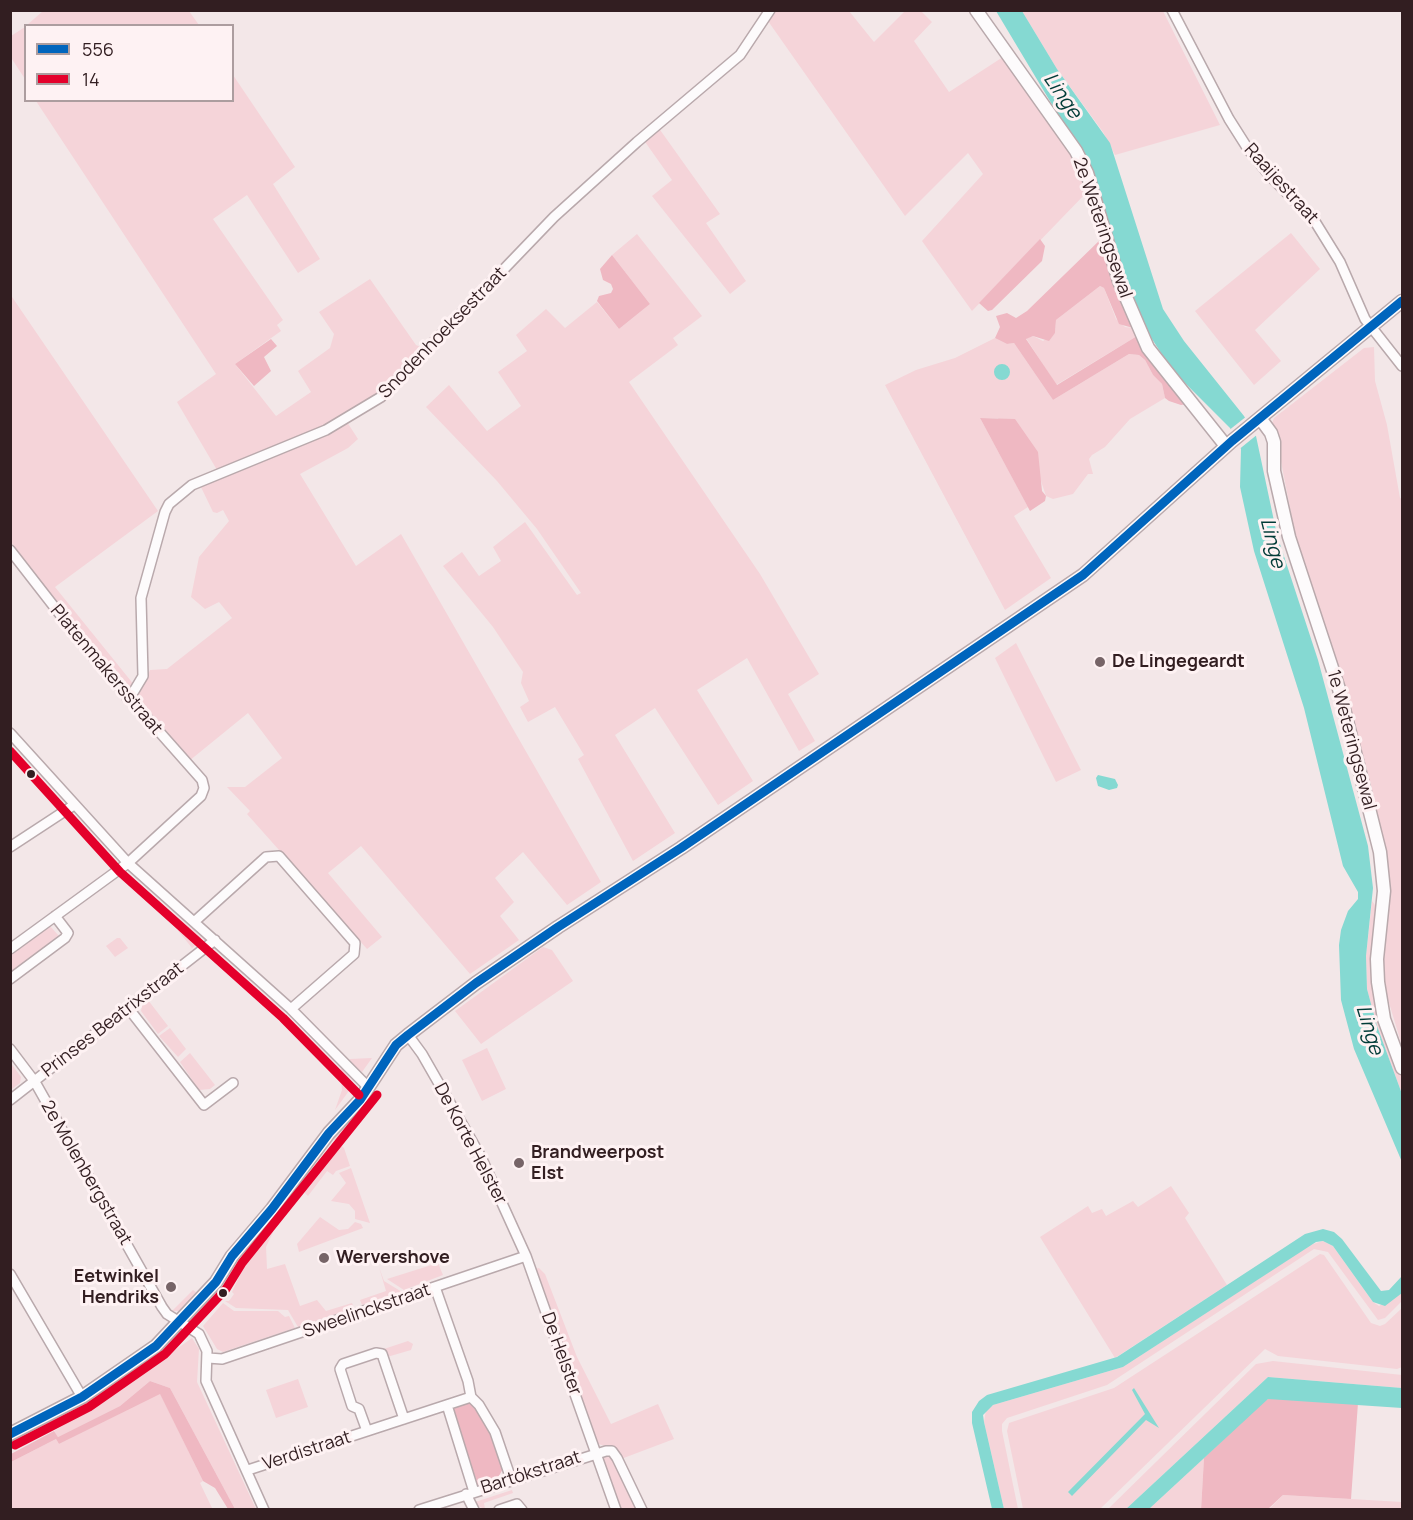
<!DOCTYPE html>
<html>
<head>
<meta charset="utf-8">
<style>
  body { margin:0 }
  #map { position:relative; width:1413px; height:1520px; overflow:hidden; background:#f3e7e8; font-family:Manrope,sans-serif }
  canvas { display:block }
  .frame { position:absolute; inset:0; border:12px solid #321e21; pointer-events:none }
  .legend { position:absolute; left:24px; top:24px; width:210px; height:78px; box-sizing:border-box; background:#fef2f3; border:2px solid #ac9d9f; margin:0; padding:8px 10px; list-style:none; font-size:18px; color:#321e21 }
  .legend li { display:flex; align-items:center; gap:12px; height:30px }
  .legend b { width:30px; border:2px solid #ac9d9f }
</style>
</head>
<body>
<div id="map">
<canvas width="1413" height="1520"></canvas>
<div class="frame"></div>
<ul class="legend">
<li><b style="height:8px;background:#0065bd"></b>556</li>
<li><b style="height:8px;background:#e4002b"></b>14</li>
</ul>
</div>
<script>
const c = document.querySelector('canvas').getContext('2d');
c.lineJoin = 'round';
function paint(path, color) { c.fillStyle = color; c.fill(path, 'evenodd'); }
const toPath = rows => new Path2D(rows.map(r => 'M' + r).join(''));
function strokePath(path, color, width, dash) { c.strokeStyle = color; c.lineWidth = width; c.lineCap = dash ? 'butt' : 'round'; c.setLineDash(dash || []); c.stroke(path); }
function label(font, color, halo, rows, align = 'center') {
  c.font = font + ' Manrope,sans-serif'; c.lineWidth = 6; c.setLineDash([]); c.textBaseline = 'middle'; c.strokeStyle = halo; c.fillStyle = color; for (const [text, x, y, turn = 0] of rows) {
    c.save(); c.translate(x, y); c.rotate((+turn || 0) * Math.PI / 180); c.textAlign = isNaN(turn) ? turn : align; if (halo) c.strokeText(text, 0, 0); c.fillText(text, 0, 0); c.restore();
  }
}
const green = toPath([
  [43,11,189,11,199,25,27,25],
  [774,11,849,11,874,42,905,11,921,11,932,22,914,41,949,92,1003,57,1073,156,1088,191,972,311,922,241,983,174,968,153,905,216,768,21],
  [1022,11,1163,11,1220,125,1115,155,1103,132,1057,69],
  [25,27,25,79,10,56,11,36],
  [233,75,295,167,273,184,320,259,298,273,247,195,213,219,283,320,277,325,281,331,235,364,276,416,311,392,298,371,330,348,334,334,319,312,370,279,416,345,423,348,387,387,354,411,341,415,323,428,217,470,177,402,216,374,36,101,232,100],
  [658,127,720,214,706,223,746,281,730,294,652,196,672,180,643,139],
  [1291,233,1320,269,1255,330,1281,361,1254,385,1195,311],
  [637,234,702,316,673,338,678,345,629,382,760,574,819,674,788,694,815,741,799,751,747,658,697,690,753,781,718,805,655,708,615,735,675,833,633,861,578,759,584,755,555,707,528,722,520,707,529,701,521,683,523,672,493,627,443,566,462,552,479,576,501,561,493,547,525,522,577,595,581,593,537,529,497,481,426,407,449,385,487,431,521,406,498,372,527,351,516,335,546,309,565,328,597,302,619,329,650,304,612,255],
  [1100,286,1104,288,1116,319,1125,327,1133,328,1137,336,1056,385,1026,338,1033,336,1043,341,1055,333,1056,320],
  [10,294,158,511,55,587,135,686,129,690,85,641,11,542],
  [995,338,1007,344,1014,343,1053,400,1129,354,1139,355,1145,360,1153,375,1162,384,1165,398,1130,419,1105,447,1092,455,1089,459,1093,474,1088,474,1073,494,1053,499,1046,496,1041,481,998,418,980,418,1028,507,1014,516,1051,578,1005,610,885,385,916,370,955,358],
  [1374,347,1375,381,1387,425,1400,498,1402,499,1402,1046,1387,996,1383,967,1388,869,1298,549,1276,436,1271,426,1274,418,1364,348],
  [347,422,358,439,348,448,300,474,356,566,401,534,601,882,567,905,523,852,495,878,514,902,500,916,519,940,470,974,361,846,328,873,382,937,367,949,247,814,250,811,227,787,245,787,282,758,248,713,189,761,136,700,150,670,167,669,232,618,219,602,205,609,191,597,199,557,229,521,223,510,217,513,213,512,200,485],
  [1016,643,1081,770,1056,782,995,658],
  [1372,901,1378,909,1382,1024,1402,1078,1402,1094,1377,1026,1367,989,1366,956],
  [174,914,201,937,201,941,192,948,168,918],
  [50,926,59,936,11,973,11,955],
  [117,938,120,938,128,948,115,957,106,946],
  [543,947,552,950,573,981,481,1044,455,1011],
  [148,1000,168,1026,158,1034,141,1011,142,1006],
  [170,1028,186,1049,178,1057,159,1036],
  [487,1048,506,1089,482,1101,462,1060],
  [190,1053,215,1085,210,1089,199,1090,180,1062],
  [372,1058,362,1072,348,1061,350,1059],
  [10,1062,21,1077,20,1083,12,1089],
  [342,1068,354,1084,335,1110,342,1090,340,1070],
  [372,1095,374,1098,361,1114,334,1140,333,1135],
  [338,1143,344,1148,350,1166,336,1171,333,1175,327,1171,308,1196,303,1191],
  [351,1168,370,1223,355,1219,355,1211,349,1204,331,1201,346,1183,339,1173],
  [1171,1186,1189,1213,1185,1218,1227,1285,1115,1358,1040,1237,1088,1206,1092,1213,1102,1209,1106,1216,1133,1201,1138,1207],
  [320,1217,339,1230,348,1229,355,1222,361,1224,363,1228,299,1252,297,1244],
  [276,1226,266,1247,267,1269,285,1264,300,1306,317,1300,326,1311,352,1303,354,1308,298,1327,288,1310,236,1308,225,1301,229,1301,234,1294,232,1292,246,1262],
  [1323,1241,1333,1246,1373,1302,1379,1306,1402,1293,1402,1301,1385,1318,1378,1320,1328,1252,1314,1249,1107,1385,1007,1418,1002,1424,1002,1431,1018,1509,1004,1509,984,1422,986,1410,993,1405,1123,1367,1310,1245],
  [1320,1254,1324,1255,1371,1323,1380,1326,1385,1324,1402,1308,1402,1367,1397,1369,1278,1356,1265,1349,1100,1509,1023,1509,1007,1431,1009,1423,1114,1388],
  [438,1263,443,1275,404,1290,387,1279],
  [379,1267,384,1281,402,1292,362,1305,360,1300,386,1291],
  [539,1268,545,1274,577,1357,611,1424,658,1404,674,1439,621,1459,610,1447,598,1444,535,1269],
  [193,1290,197,1293,185,1306,179,1311,172,1311],
  [223,1303,234,1311,278,1311,285,1317,289,1316,295,1328,223,1352,217,1349,203,1326],
  [192,1338,199,1349,197,1382,256,1509,235,1509,170,1388,150,1381,120,1406,58,1437,54,1431,99,1404],
  [408,1341,413,1344,411,1350,387,1357,384,1349],
  [153,1358,92,1402,88,1398,132,1367],
  [1273,1361,1402,1375,1402,1388,1268,1377,1126,1509,1107,1510,1256,1364],
  [298,1379,308,1407,276,1418,266,1390],
  [160,1393,203,1481,200,1483,212,1508,11,1510,11,1462,56,1439,59,1444],
  [81,1403,82,1408,11,1447,11,1439],
  [610,1455,638,1509,621,1509,603,1458],
  [1204,1458,1201,1509,1149,1509],
  [512,1490,513,1493,484,1503,485,1509,477,1506,475,1502],
  [1283,1495,1402,1502,1402,1509,1268,1510]
]);
const forest = toPath([
  [1102,238,1133,328,1119,324,1104,288,1100,286,1056,320,1055,333,1049,341,1033,336,1026,339,1057,385,1137,336,1187,404,1181,405,1169,401,1165,398,1162,384,1153,375,1145,360,1139,355,1129,354,1053,400,1014,343,1007,344,995,338,1000,327,996,316,1007,313,1016,318,1027,311],
  [1040,239,1045,246,1042,261,992,310,988,311,979,303],
  [612,255,650,304,619,329,597,301,599,296,611,293,613,289,611,284,603,280,600,269],
  [271,339,277,346,264,357,271,371,254,386,235,364],
  [980,418,1015,419,1038,452,1042,491,1046,496,1045,501,1030,511],
  [150,1381,170,1388,235,1509,228,1509,215,1488,203,1481,160,1394,59,1444,56,1439,11,1462,11,1454,54,1431,58,1437,120,1406],
  [1272,1397,1358,1403,1351,1499,1283,1495,1268,1509,1201,1510,1204,1458,1262,1402],
  [468,1403,474,1405,488,1428,503,1469,497,1479,478,1485,451,1408]
]);
const water = toPath([
  [996,11,1022,11,1057,69,1110,143,1163,309,1184,341,1244,416,1256,436,1277,535,1318,660,1368,846,1373,888,1366,956,1367,989,1377,1026,1402,1094,1402,1162,1354,1049,1341,1000,1339,945,1341,930,1348,911,1358,899,1358,892,1343,866,1304,708,1254,551,1240,487,1241,449,1230,428,1172,370,1141,322,1124,280,1093,173],
  '994 372a8 8 0 1 1 16 0a8 8 0 1 1-16 0Z',
  [1098,775,1115,779,1118,785,1117,788,1109,790,1098,786,1096,778],
  [1323,1229,1334,1232,1342,1239,1381,1291,1389,1290,1402,1276,1402,1293,1385,1306,1373,1302,1333,1246,1323,1241,1316,1242,1123,1367,993,1405,983,1415,984,1422,1004,1509,992,1509,972,1423,972,1412,979,1401,987,1395,1117,1357,1305,1234],
  [1268,1377,1402,1388,1402,1408,1268,1399,1149,1509,1126,1509],
  [1134,1388,1159,1428,1146,1420,1072,1496,1068,1492,1145,1414,1132,1390]
]);
const pier = toPath([
  [1247,416,1258,434,1237,451,1228,431]
]);
const minor = toPath([
  [1172,10,1229,119,1248,149,1270,176,1314,220,1340,262,1365,319,1402,366],
  [10,550,94,658,202,780,204,788,201,796,128,863,10,949],
  [127,698,134,691,143,676,141,598,165,512,169,504,192,485,326,430,381,397,554,217,637,142,740,55,770,10],
  [10,733,128,863,291,1009,368,1087],
  [10,847,74,805],
  [194,922,266,857,279,856,355,943,354,954,291,1009],
  [10,979,65,938,68,933,55,916],
  [129,1009,204,1105,233,1083],
  [408,1035,422,1054,481,1157,526,1256,616,1510],
  [10,1049,35,1082,162,1307,167,1314,199,1334,207,1351,206,1381,264,1510],
  [10,1100,215,940],
  [10,1274,82,1397],
  [435,1287,468,1381,471,1397,479,1405,495,1432,511,1479],
  [208,1358,222,1359,526,1256],
  [447,1405,474,1492],
  [367,1431,359,1409,352,1406,340,1369,343,1364,376,1353,382,1354,404,1419],
  [248,1470,471,1397],
  [466,1494,474,1510],
  [419,1510,606,1451,612,1451,617,1458,642,1510],
  [499,1510,517,1504,522,1510]
]);
const tertiary = toPath([
  [976,10,1076,151,1087,173,1119,281,1148,348,1226,446],
  [1260,418,1271,433,1274,442,1274,471,1289,537,1339,689,1380,852,1384,891,1377,959,1378,982,1384,1019,1402,1068],
  [10,1434,82,1397,156,1346,216,1282,232,1256,272,1209,329,1133,360,1100,396,1045,408,1035,476,983,558,927,681,848,1083,575,1232,441,1402,301]
]);
const bus1 = toPath([
  [10,1434,82,1397,156,1346,216,1282,232,1256,272,1209,329,1133,360,1100,396,1045,408,1035,476,983,558,927,681,848,1083,575,1232,441,1402,301]
]);
const bus2 = toPath([
  [10,751,120,872,283,1018,359,1095],
  [15,1445,89,1407,165,1354,226,1289,242,1263,377,1095]
]);
const markers = [
  [1100,662,6,"#766467"],
  [31,774,5,"#321e21"],
  [519,1163,6,"#766467"],
  [324,1258,6,"#766467"],
  [171,1287,6,"#766467"],
  [223,1293,5,"#321e21"]
];
const streetNames = [
  ["Raaijestraat",1281,184,48],
  ["2e Weteringsewal",1102,228,71],
  ["Snodenhoeksestraat",443,333,-46],
  ["Platenmakersstraat",106,670,50],
  ["1e Weteringsewal",1351,740,75],
  ["Prinses Beatrixstraat",113,1020,-38],
  ["De Korte Helster",470,1144,62],
  ["2e Molenbergstraat",86,1173,60],
  ["Sweelinckstraat",367,1311,-19],
  ["De Helster",561,1354,70],
  ["Verdistraat",307,1451,-18],
  ["Bartókstraat",531,1473,-18]
];
const poiNames = [
  ["De Lingegeardt",1112,662],
  ["Brandweerpost",531,1153],
  ["Elst",531,1174],
  ["Wervershove",336,1258],
  ["Eetwinkel",159,1277,"right"],
  ["Hendriks",159,1298,"right"]
];
const waterNames = [
  ["Linge",1062,96,55],
  ["Linge",1272,543,76],
  ["Linge",1369,1030,73]
];
paint(green, '#f5d4d9');
paint(forest, '#efb8c2');
paint(water, '#85d9d2');
paint(pier, '#f3e7e8');
strokePath(minor, '#b9a9ac', 12);
strokePath(tertiary, '#b9a9ac', 15);
strokePath(minor, '#fdfbfc', 9);
strokePath(tertiary, '#fdfbfc', 12);
strokePath(bus1, '#0065bd', 9);
strokePath(bus2, '#e4002b', 9);
for (const [x, y, r, color] of markers) { const dot = new Path2D(); dot.arc(x, y, r, 0, 2 * Math.PI); c.fillStyle = color; c.fill(dot); strokePath(dot, '#fef2f3', 2); }
label('18px', '#321e21', '#fef2f3', streetNames);
label('bold 18px', '#321e21', '#fef2f3', poiNames, 'left');
label('italic 20px', '#003b37', '#fef2f3', waterNames);
</script>
</body>
</html>
